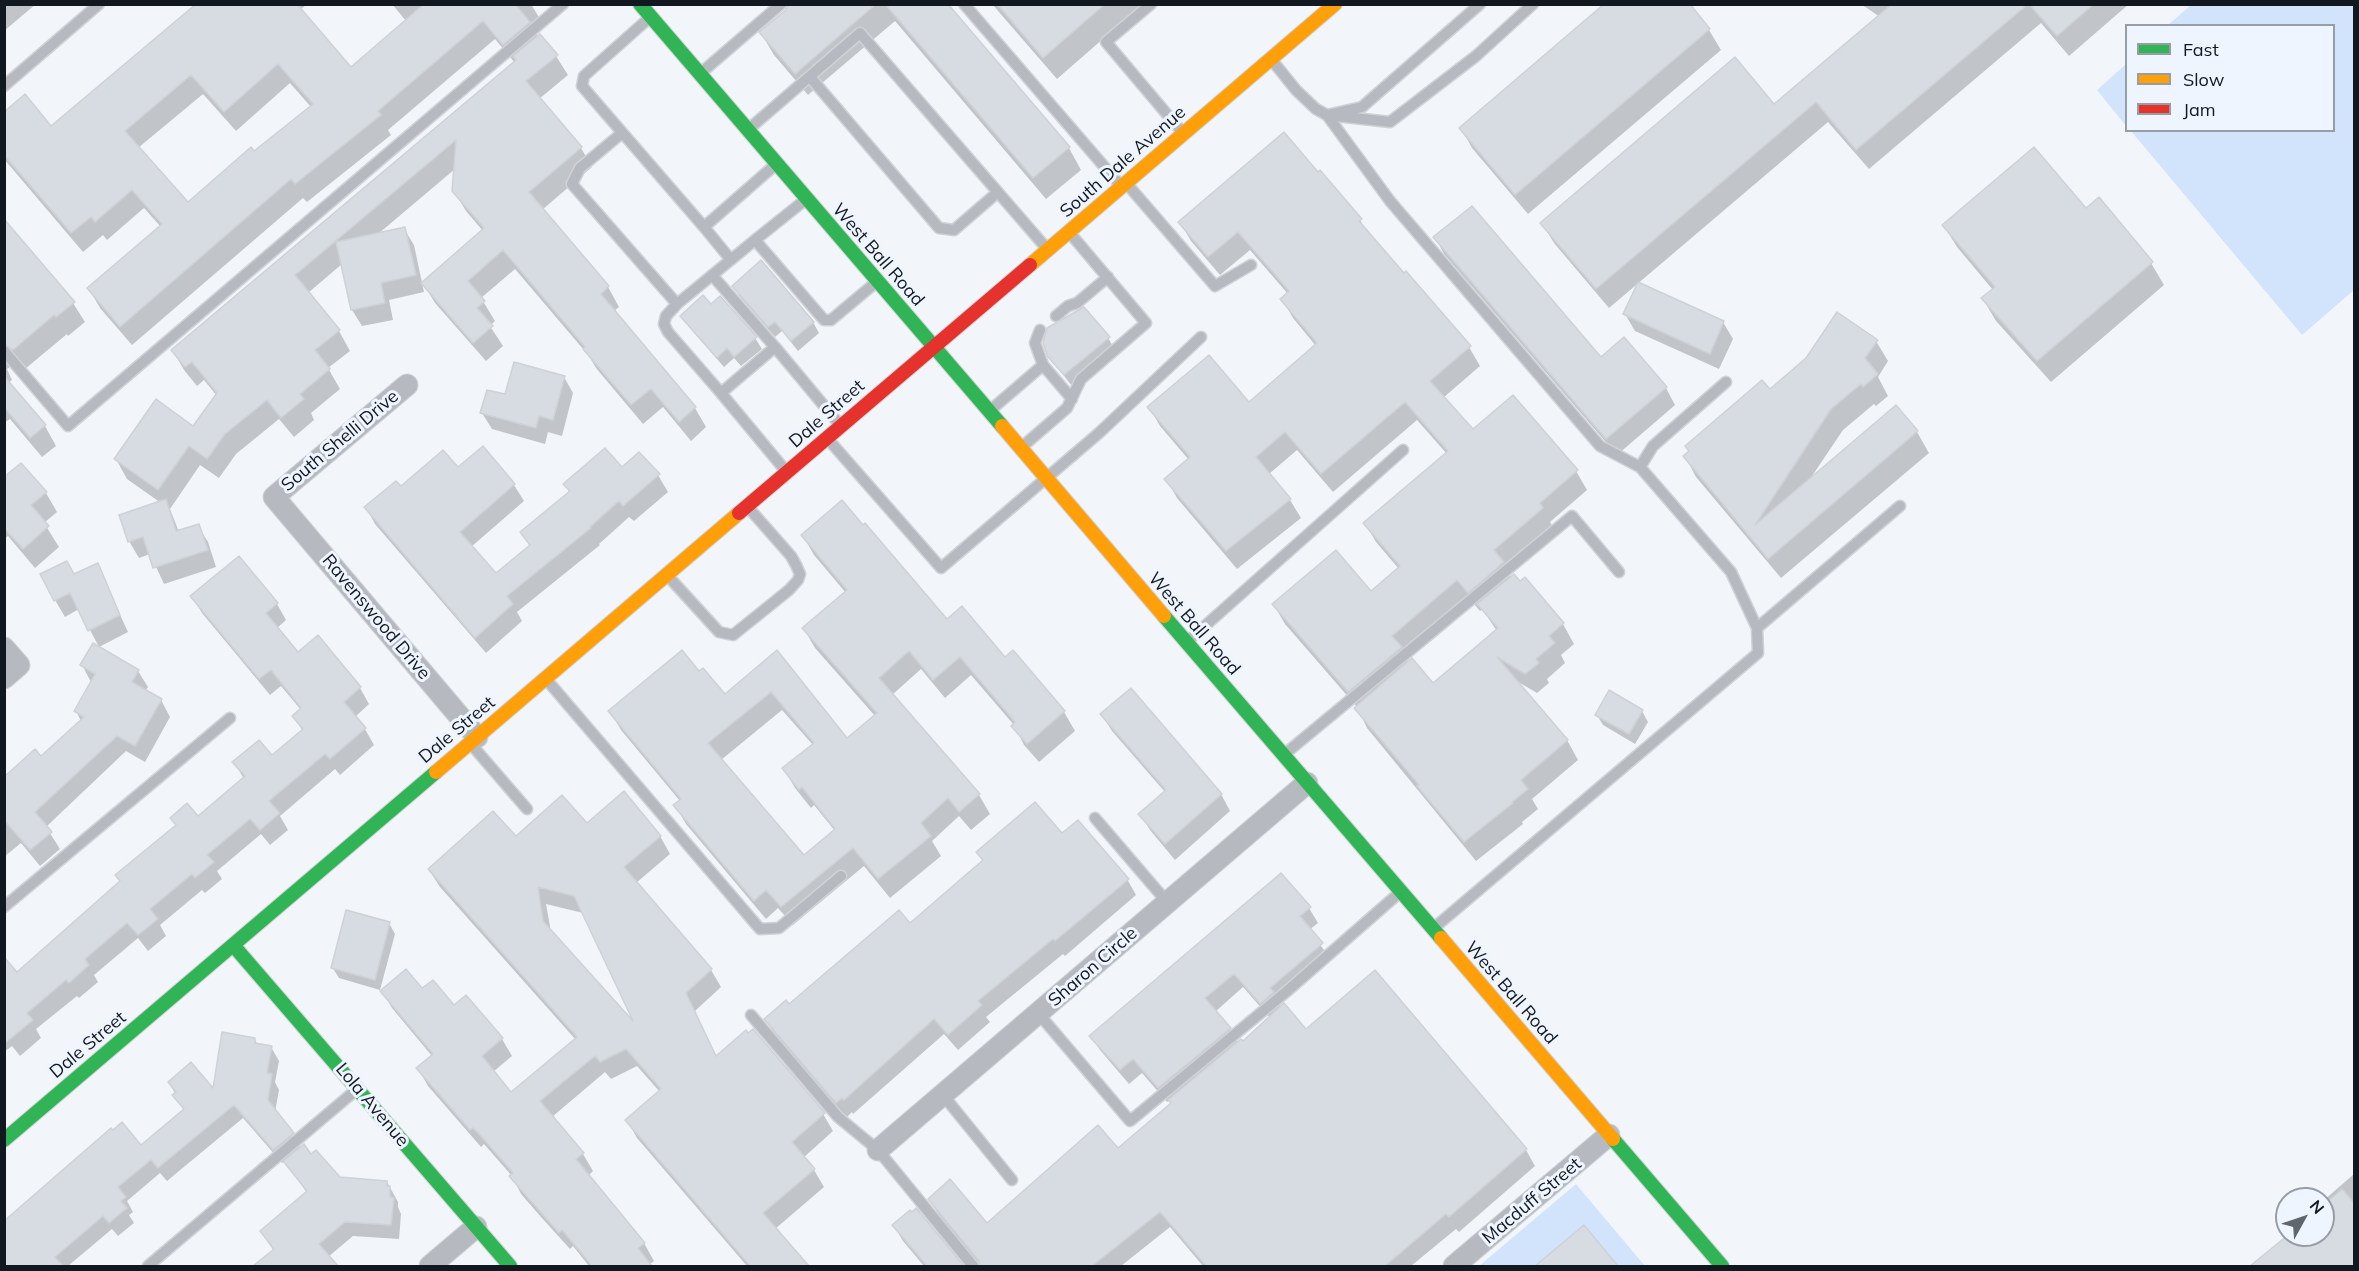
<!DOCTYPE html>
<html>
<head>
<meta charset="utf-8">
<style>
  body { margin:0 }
  #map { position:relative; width:2359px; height:1271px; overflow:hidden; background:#f2f6fa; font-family:Mulish,sans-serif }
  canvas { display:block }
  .frame { position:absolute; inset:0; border:6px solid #12181f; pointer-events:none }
  .legend { position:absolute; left:2125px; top:24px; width:210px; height:108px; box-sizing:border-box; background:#eff5fe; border:2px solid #979da5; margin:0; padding:8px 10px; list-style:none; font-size:18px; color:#12181f }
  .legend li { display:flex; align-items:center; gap:12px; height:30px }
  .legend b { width:30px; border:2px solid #979da5 }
  .north { position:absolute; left:2275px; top:1187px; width:60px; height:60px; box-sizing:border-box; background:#eff5fe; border:2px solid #979da5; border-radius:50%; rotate:50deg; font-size:16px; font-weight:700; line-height:24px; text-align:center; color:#12181f }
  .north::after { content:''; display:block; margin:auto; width:21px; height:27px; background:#60666c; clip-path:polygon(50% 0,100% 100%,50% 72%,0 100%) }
</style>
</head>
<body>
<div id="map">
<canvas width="2359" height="1271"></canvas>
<div class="frame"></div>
<ul class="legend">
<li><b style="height:8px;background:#30b455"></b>Fast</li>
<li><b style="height:8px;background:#ff9f0a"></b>Slow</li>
<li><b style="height:8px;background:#e5322d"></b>Jam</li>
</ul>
<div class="north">N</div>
</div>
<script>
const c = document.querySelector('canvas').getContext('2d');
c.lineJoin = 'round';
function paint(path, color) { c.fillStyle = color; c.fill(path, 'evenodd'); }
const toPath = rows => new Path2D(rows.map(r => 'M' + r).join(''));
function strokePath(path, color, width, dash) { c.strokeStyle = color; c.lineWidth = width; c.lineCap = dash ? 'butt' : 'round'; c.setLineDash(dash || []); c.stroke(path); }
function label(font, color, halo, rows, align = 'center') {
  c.font = font + ' Mulish,sans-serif'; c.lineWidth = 6; c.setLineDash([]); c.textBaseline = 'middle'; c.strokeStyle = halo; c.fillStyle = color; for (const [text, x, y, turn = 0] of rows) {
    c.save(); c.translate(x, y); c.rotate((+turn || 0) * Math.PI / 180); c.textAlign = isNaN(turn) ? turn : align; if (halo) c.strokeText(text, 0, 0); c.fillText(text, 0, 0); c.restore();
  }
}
const green = toPath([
  [2191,5,2354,5,2354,290,2302,335,2131,131,2334,130,2334,26,2168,25],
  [2126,64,2126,126,2097,90],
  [1576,1184,1645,1266,1479,1266]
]);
const shadow = toPath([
  [4,4,36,4,4,31],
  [199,4,307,4,300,10,351,69,406,21,392,4,531,4,543,24,534,31,556,56,568,75,539,99,581,148,592,167,542,210,608,287,619,307,614,311,695,408,706,427,691,441,663,407,643,424,596,368,589,356,515,269,481,298,495,321,490,326,503,346,486,361,435,303,423,283,483,231,466,211,454,191,455,169,378,234,404,229,414,245,424,292,389,300,393,320,362,326,352,310,342,264,308,293,339,331,350,351,328,368,340,389,311,413,314,420,294,437,279,419,236,454,219,478,200,465,170,509,179,532,198,526,208,542,216,567,164,584,150,554,139,558,129,541,161,503,127,479,116,459,194,428,217,396,204,380,197,386,184,370,173,351,515,63,495,39,388,130,391,135,307,202,303,198,132,345,100,308,89,289,161,227,144,208,107,240,103,235,83,252,4,159,4,114,51,128],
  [290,83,311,107,188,204,138,148,203,94,236,131],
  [789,4,946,4,1069,148,1081,170,1046,199,895,21,808,95,774,55,761,33,787,11],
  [992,4,1143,4,1057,79],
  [1861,4,2129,4,2069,56,2041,23,1869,169,1828,122,1609,308,1554,243,1542,223,1774,106,1880,17],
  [1709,30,1721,50,1528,214,1472,148,1461,128],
  [2086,210,2151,263,2164,285,2051,382,1996,321,1983,299,1993,290,1957,247,1944,226],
  [1360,220,1368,234,1469,347,1480,366,1443,398,1473,431,1576,471,1587,490,1550,522,1553,527,1506,568,1511,578,1563,624,1574,644,1561,655,1565,663,1547,679,1549,683,1537,693,1515,680,1567,740,1578,760,1532,799,1538,809,1522,822,1523,824,1476,861,1367,728,1357,707,1285,624,1274,605,1370,593,1399,569,1376,542,1365,523,1447,454,1417,420,1333,492,1297,450,1269,474,1290,500,1301,518,1237,569,1177,498,1166,479,1189,460,1160,426,1149,407,1248,404,1316,346,1293,318,1282,299,1288,294,1250,250,1220,275,1191,241,1180,222],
  [1469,598,1480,611,1482,609,1497,631,1433,685,1409,663,1404,654],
  [4,221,73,303,85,322,68,336,67,334,25,369,15,363,7,369,12,380,8,383,45,426,56,446,42,457,10,419,4,423],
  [1435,237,1601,359,1624,340,1666,388,1675,405,1617,455,1444,254],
  [733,286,813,322,819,333,798,351,782,331,775,337,740,297],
  [711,306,755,338,762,349,741,366,734,358,724,367,689,327,682,316],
  [1625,314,1723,322,1733,339,1719,369,1635,331],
  [1108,338,1114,348,1071,385,1049,356],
  [1876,341,1888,361,1878,377,1888,396,1876,406,1874,404,1843,430,1810,479,1896,407,1917,432,1929,453,1781,578,1696,477,1685,456,1769,391],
  [564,377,573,393,562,436,548,432,545,444,492,429,482,413,506,396],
  [458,469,514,485,524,501,471,547,496,575,530,547,522,532,570,493,565,485,622,469,658,475,668,492,634,521,629,517,599,544,600,545,517,612,522,621,486,653,375,524,366,507,401,489],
  [4,479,46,493,57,512,44,523,59,547,35,568,8,536,4,539],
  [803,536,946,621,1005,659,1064,712,1075,731,1039,762,1024,745,1014,725,971,675,945,698,921,669,892,695,979,795,990,814,971,830,959,816,932,841,941,856,890,898,864,866,793,925,778,908,766,919,686,824,675,805,680,801,621,730,610,711,699,673,725,697,777,652,847,740,875,716,815,648,804,629,846,593,814,555],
  [782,710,813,745,784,769,795,788,811,808,814,805,835,831,804,857,721,760],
  [97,565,128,632,99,647,79,609,65,617,55,600,74,576],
  [192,596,277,604,286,620,277,628,298,654,360,688,369,704,355,717,365,729,374,745,340,775,335,769,280,816,288,830,270,845,261,834,217,871,222,879,205,893,202,890,160,925,166,936,148,951,138,938,94,975,98,982,79,998,77,996,36,1029,41,1038,20,1056,12,1046,4,1052,4,959,17,974,121,882,176,826,172,818,198,818,244,779,234,762,272,757,303,732,294,716,301,710,281,686,270,695,202,613],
  [82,665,138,671,148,687,145,691,161,700,170,717,145,762,126,751,46,827,60,849,40,866,21,843,4,857,4,779,41,759,81,721,76,711,91,682],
  [1642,711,1648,722,1635,744,1603,725,1597,715],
  [1102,715,1221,794,1230,811,1175,860,1150,830,1140,814,1165,792,1112,731],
  [587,825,660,836,670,854,636,883,711,970,721,987,695,1011,717,1058,823,1114,833,1131,803,1158,814,1170,824,1187,775,1229,807,1266,747,1266,637,1138,627,1120,660,1092,637,1066,611,1079,605,1072,552,1117,583,1154,593,1171,588,1176,644,1243,654,1261,649,1265,650,1266,589,1266,573,1246,570,1249,541,1217,521,1194,512,1176,484,1144,481,1147,428,1086,418,1068,432,1056,392,1008,382,991,422,990,454,1007,502,1039,512,1056,493,1072,511,1094,576,1040,440,887,429,870,516,838],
  [546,904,583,913,637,1027,551,932],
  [1062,835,1127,879,1136,895,1065,956,1063,954,986,1017,990,1022,958,1050,944,1034,853,1114,852,1112,846,1118,775,1035,766,1019,910,925,983,862,978,853],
  [1309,908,1318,923,1309,930,1330,958,1278,1002,1281,1008,1306,1031,1526,1150,1535,1166,1459,1232,1456,1229,1411,1266,1203,1266,1170,1227,1121,1266,981,1266,939,1215,929,1199,987,1225,1118,1150,1172,1104,1170,1100,1167,1102,1142,1073,1129,1084,1100,1050,1091,1036],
  [1243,987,1270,1018,1242,1044,1238,1043,1230,1029,1215,1012],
  [389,923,395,934,380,990,339,978,332,967],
  [254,1039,258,1045,271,1047,279,1061,275,1082,279,1090,275,1112,301,1148,339,1179,387,1182,398,1202,398,1207,401,1214,399,1239,353,1236,328,1257,335,1266,256,1266,274,1251,261,1232,307,1193,285,1161,282,1163,243,1118,167,1181,160,1173,127,1201,133,1212,129,1215,134,1223,118,1236,112,1229,68,1266,4,1266,4,1222,141,1147,184,1111,169,1082,213,1091],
  [2354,1174,2354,1266,2255,1266,2291,1235,2323,1235,2323,1201],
  [916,1211,962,1266,924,1266,903,1241,894,1226],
  [1583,1227,1616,1266,1537,1266]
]);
const building = toPath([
  [196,4,297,4,351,67,424,4,515,4,530,22,503,45,483,21,378,111,381,115,295,184,291,179,120,327,87,288,162,224,132,190,95,222,91,217,71,233,4,155,4,112,25,94,51,126,196,4],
  [278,64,313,104,254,151,251,147,188,202,125,131,191,75,224,112,278,64],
  [788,4,876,4,795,74,759,32,786,10,788,4],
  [885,4,948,4,1070,147,1033,178,885,4],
  [997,4,1105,4,1043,58,997,4],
  [1604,4,1690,4,1710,29,1515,195,1459,128,1604,4],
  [1892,4,2028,4,1856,150,1816,102,1596,289,1540,223,1735,57,1774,104,1892,4],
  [2029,4,2094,4,2057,36,2029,4],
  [540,34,558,55,526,81,582,147,529,192,609,286,601,294,696,407,679,422,651,389,631,405,583,349,585,347,503,250,468,281,485,301,477,308,493,326,473,343,421,283,484,228,452,191,456,140,295,275,340,330,315,350,330,369,300,394,304,399,281,418,267,400,225,434,207,459,189,446,158,490,114,459,156,399,193,426,217,393,192,362,185,367,171,350,516,60,513,56,540,34],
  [1284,132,1318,172,1320,170,1362,219,1359,221,1404,273,1406,271,1471,346,1430,381,1473,429,1513,395,1578,470,1540,503,1543,508,1494,550,1504,562,1468,593,1457,580,1392,636,1402,647,1348,692,1272,604,1336,550,1371,591,1400,566,1363,523,1448,451,1405,402,1321,474,1285,432,1256,457,1291,499,1226,551,1164,479,1190,457,1147,407,1209,355,1249,402,1317,343,1280,299,1289,291,1238,232,1208,257,1178,222,1284,132],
  [2034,147,2086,208,2099,197,2153,262,2037,361,1981,298,1995,287,1942,225,2034,147],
  [1472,206,1601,357,1624,337,1667,387,1606,439,1433,237,1472,206],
  [4,219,75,302,56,317,54,315,13,350,4,344,4,219],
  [405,227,416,275,381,283,385,303,351,310,336,242,405,227],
  [761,260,814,322,791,341,775,322,768,327,732,286,761,260],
  [1638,282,1724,321,1710,354,1623,314,1638,282],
  [703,295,711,304,720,296,757,337,734,357,727,348,717,358,680,316,703,295],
  [1084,307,1110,337,1064,375,1048,357,1043,343,1047,328,1084,307],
  [1837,312,1878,340,1865,358,1878,374,1863,387,1861,384,1831,409,1755,525,1896,405,1918,431,1768,559,1683,456,1689,451,1685,446,1762,380,1770,389,1806,358,1837,312],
  [514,362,565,376,553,420,539,416,536,428,480,413,487,390,505,394,514,362],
  [4,376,46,425,30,438,4,407,4,376],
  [483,446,515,484,460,532,496,573,530,545,520,532,570,491,563,484,605,448,622,467,639,452,660,474,623,506,619,501,590,527,591,528,507,596,513,604,475,638,364,507,396,481,401,486,443,450,458,467,483,446],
  [21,463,47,492,31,505,49,526,23,549,4,528,4,477,21,463],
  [166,499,176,531,199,524,208,550,153,568,143,537,128,542,119,515,166,499],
  [842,500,863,525,865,523,947,619,962,606,1005,657,1013,650,1065,711,1027,744,1011,726,1015,722,960,657,933,680,909,651,879,678,980,794,959,812,948,798,921,823,931,836,878,879,853,848,781,907,766,890,754,901,673,805,681,799,608,711,682,650,699,671,703,668,725,694,777,650,847,738,877,713,802,628,847,590,801,535,842,500],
  [771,692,814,743,782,768,799,790,802,787,835,829,804,855,708,743,771,692],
  [239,556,278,603,266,613,298,652,318,635,361,687,344,702,366,728,330,759,325,754,269,801,280,813,260,830,250,819,207,855,214,862,195,878,192,874,150,909,158,919,138,935,127,923,85,959,89,965,69,983,66,980,27,1013,33,1020,4,1044,4,957,17,972,120,881,115,875,176,825,170,818,187,803,198,816,245,776,232,762,259,740,272,755,303,729,292,716,301,708,271,670,259,679,190,596,239,556],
  [67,561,74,574,98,563,120,615,88,631,70,593,54,601,40,574,67,561],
  [1514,574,1520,581,1525,577,1564,623,1549,636,1555,643,1536,659,1539,663,1525,674,1497,657,1568,740,1521,780,1528,789,1512,802,1513,803,1464,842,1417,786,1419,785,1354,708,1412,658,1433,683,1498,628,1477,604,1514,574],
  [93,643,139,670,132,682,162,699,135,746,117,736,35,812,52,832,30,850,4,820,4,777,35,749,41,756,84,717,74,711,95,674,80,665,93,643],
  [1131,688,1222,794,1165,844,1138,814,1166,790,1100,714,1131,688],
  [1609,690,1643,710,1629,734,1595,715,1609,690],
  [624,791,661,836,624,867,712,969,686,993,716,1056,746,1030,748,1033,753,1029,825,1113,792,1142,815,1169,763,1213,809,1266,750,1266,625,1120,661,1089,626,1049,600,1062,595,1056,540,1101,584,1153,576,1159,645,1243,638,1248,652,1266,592,1266,562,1230,559,1233,529,1199,509,1176,513,1173,480,1135,473,1128,470,1130,416,1068,433,1054,380,991,406,969,422,988,433,980,454,1005,466,995,503,1038,482,1056,511,1092,577,1037,428,869,493,811,516,836,562,795,587,823,624,791],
  [538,887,574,896,633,1021,543,921,538,887],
  [1035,802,1062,833,1078,820,1129,879,1055,941,1053,939,978,1001,982,1005,948,1035,934,1019,844,1100,842,1098,836,1103,764,1019,786,1000,789,1004,899,910,910,923,983,860,976,852,1035,802],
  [1281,873,1311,907,1300,916,1323,943,1270,988,1274,992,1260,1004,1234,974,1205,998,1231,1028,1158,1088,1133,1059,1120,1070,1089,1036,1281,873],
  [346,910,390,922,375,980,331,968,346,910],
  [1375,970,1527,1149,1449,1217,1446,1214,1385,1266,1206,1266,1160,1212,1092,1266,980,1266,979,1261,928,1199,950,1179,987,1223,1098,1125,1118,1148,1171,1103,1168,1100,1241,1039,1243,1041,1284,1003,1306,1029,1375,970],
  [222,1032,255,1038,255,1043,272,1046,267,1073,272,1074,268,1100,294,1133,273,1150,234,1105,158,1168,151,1160,118,1187,126,1197,121,1201,127,1208,109,1223,103,1216,55,1257,63,1266,4,1266,4,1221,111,1128,113,1130,122,1122,141,1145,184,1109,172,1095,176,1092,168,1082,191,1062,213,1088,222,1032],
  [304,1144,311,1154,316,1150,340,1177,387,1181,387,1186,390,1186,390,1197,394,1198,391,1225,345,1222,319,1244,338,1266,253,1266,274,1249,260,1231,307,1191,283,1161,304,1144],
  [2342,1189,2355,1204,2355,1266,2250,1266,2288,1235,2323,1235,2323,1206,2342,1189],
  [916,1208,964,1266,927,1266,892,1225,910,1210,912,1212,916,1208],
  [1584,1225,1618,1266,1535,1266,1584,1225]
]);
const lane = toPath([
  [964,4,1121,186],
  [1151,4,1106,42,1182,132],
  [648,19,584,76,582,86,704,227,775,165],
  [1271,59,1296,90,1316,109,1327,115,1362,107,1480,4],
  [702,72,781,4],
  [810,77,939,228,954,230,998,192],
  [4,86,99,4],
  [1327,115,1390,201,1600,446,1640,467],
  [1336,116,1390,122,1476,56,1533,4],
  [750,128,860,33,1048,250],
  [622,133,580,168,572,184,677,304,666,316,664,324,668,332,721,393],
  [1127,184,1215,286,1251,265],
  [805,200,755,240,824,320,831,320,874,284],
  [704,227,731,260],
  [712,275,775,347],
  [677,304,755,240],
  [1056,316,1068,306,1077,303,1108,277],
  [1040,330,1035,343,1043,365,1072,399],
  [4,351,68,426,563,4],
  [993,408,1043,365],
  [827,438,941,568,1099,433,1201,337],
  [1023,446,1067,408,1081,379,1146,323,1069,232],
  [785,470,721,393,775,347,840,425],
  [667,575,719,632,733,635,789,590,798,580,800,574,796,565,791,556,747,506],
  [1757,628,1900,506],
  [1189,640,1403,450],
  [546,679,760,929,779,928,841,876],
  [470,743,527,809],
  [1286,753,1572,516,1619,572],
  [1095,818,1167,902],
  [4,907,230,718],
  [1435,927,1758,653,1757,628,1731,572,1640,467,1653,446,1726,382],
  [1038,1013,1130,1121,1286,992,1398,894],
  [751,1015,838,1117,878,1150,973,1266],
  [943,1095,1012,1180],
  [148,1266,356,1090]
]);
const street = toPath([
  [407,385,274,497,477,737],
  [4,648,19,665,4,678],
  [878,1150,1307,783],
  [430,1266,476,1227],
  [1454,1266,1609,1135]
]);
const fast = toPath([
  [640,4,1002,426],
  [1164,616,1441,938],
  [233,945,510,1266],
  [1613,1139,1722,1266],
  [4,1140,436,772]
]);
const slow = toPath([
  [1030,265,1335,4],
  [1002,426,1164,616],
  [436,772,739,513],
  [1441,938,1613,1139]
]);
const jam = toPath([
  [739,513,1030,265]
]);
const streetNames = [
  ["South Dale Avenue",1123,162,-41],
  ["West Ball Road",878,255,49],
  ["Dale Street",827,414,-41],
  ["South Shelli Drive",340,441,-40],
  ["Ravenswood Drive",376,617,50],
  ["West Ball Road",1194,624,49],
  ["Dale Street",457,730,-40],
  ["Sharon Circle",1093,967,-41],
  ["West Ball Road",1511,993,49],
  ["Dale Street",88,1045,-40],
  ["Lola Avenue",372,1105,50],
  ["Macduff Street",1532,1201,-40]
];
paint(green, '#d2e4fc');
paint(shadow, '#0003');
paint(building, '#d6dce1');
strokePath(building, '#cdd2d7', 1.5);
strokePath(lane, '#cfd2d6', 13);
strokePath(street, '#cfd2d6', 23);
strokePath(fast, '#cfd2d6', 16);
strokePath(slow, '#cfd2d6', 16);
strokePath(jam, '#cfd2d6', 16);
strokePath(lane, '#b6bac0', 10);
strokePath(street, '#b6bac0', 21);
strokePath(fast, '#30b455', 14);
strokePath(slow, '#ff9f0a', 14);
strokePath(jam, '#e5322d', 14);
label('18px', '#12181f', '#eff5fe', streetNames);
</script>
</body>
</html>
